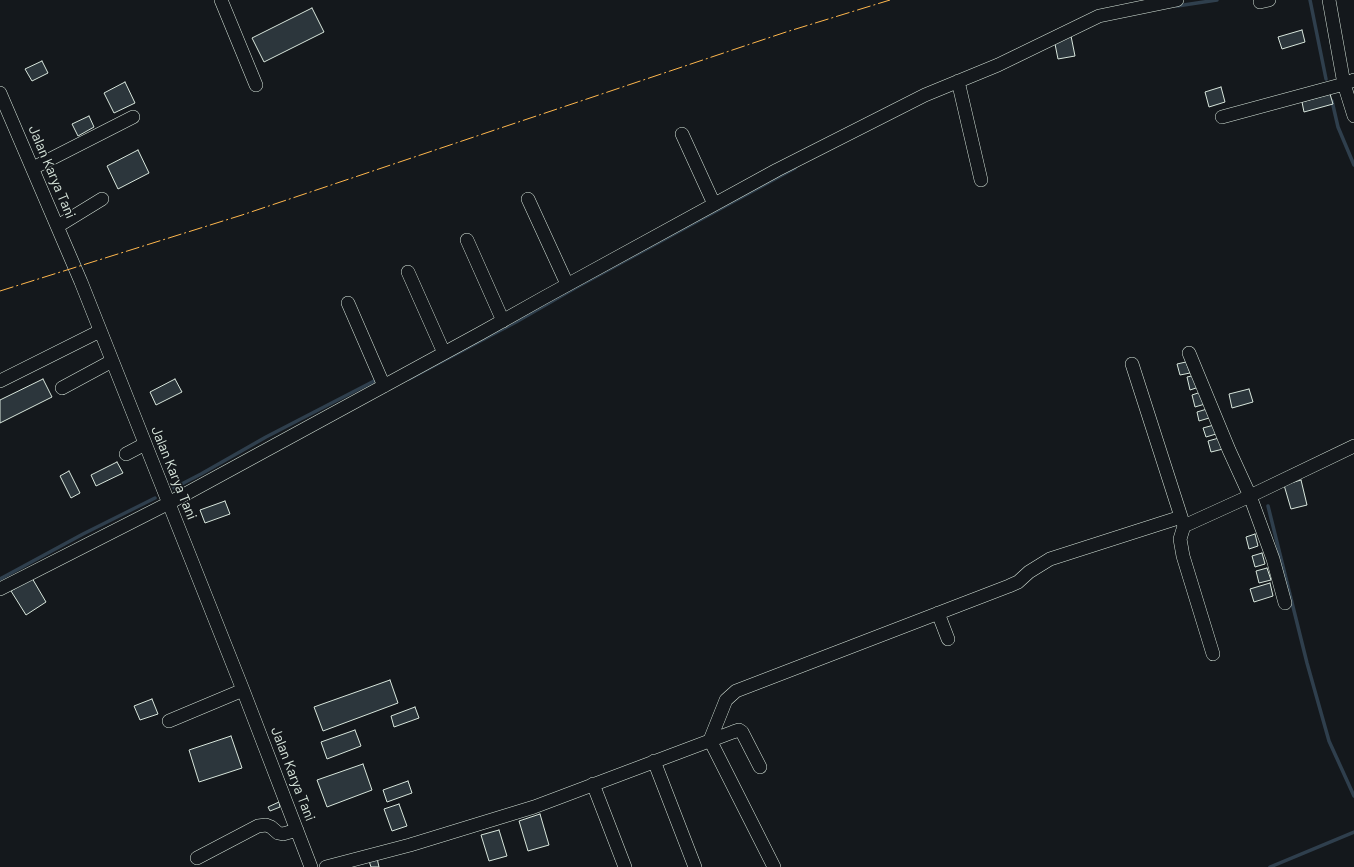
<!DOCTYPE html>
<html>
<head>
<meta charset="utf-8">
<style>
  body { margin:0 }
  canvas { display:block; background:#14181c }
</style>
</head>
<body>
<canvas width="1354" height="867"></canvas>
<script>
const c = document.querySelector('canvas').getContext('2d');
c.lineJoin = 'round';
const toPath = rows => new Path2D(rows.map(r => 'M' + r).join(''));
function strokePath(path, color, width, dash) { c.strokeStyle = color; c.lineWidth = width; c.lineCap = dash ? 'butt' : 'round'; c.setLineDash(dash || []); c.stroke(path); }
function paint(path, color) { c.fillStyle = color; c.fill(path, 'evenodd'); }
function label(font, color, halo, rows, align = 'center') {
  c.font = font + ' Barlow,sans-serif'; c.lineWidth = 3; c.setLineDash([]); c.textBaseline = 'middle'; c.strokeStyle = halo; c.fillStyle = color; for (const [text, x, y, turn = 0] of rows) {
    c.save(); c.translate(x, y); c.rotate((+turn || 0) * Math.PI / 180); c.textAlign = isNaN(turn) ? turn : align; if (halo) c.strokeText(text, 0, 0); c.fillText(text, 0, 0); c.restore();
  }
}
const stream = toPath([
  [1310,0,1326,79],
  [1177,6,1217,0],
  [1332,101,1338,127,1354,165],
  [409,379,516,322,575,288,795,168],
  [174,488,201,474,266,437,378,379],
  [1268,506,1307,663,1329,741,1354,796],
  [0,579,83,534,155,498],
  [1270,867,1354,832]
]);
const building = toPath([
  [312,8,324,32,264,62,252,38,312,8],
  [1302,30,1305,42,1282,49,1278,37,1302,30],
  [1071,36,1075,56,1058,59,1054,39,1071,36],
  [42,61,48,73,32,81,25,69,42,61],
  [125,82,135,103,114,113,104,93,125,82],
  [1221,87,1225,102,1209,107,1205,92,1221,87],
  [1330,94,1333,104,1304,112,1302,102,1330,94],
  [89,116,94,127,78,136,72,124,89,116],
  [138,150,149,173,118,189,107,166,138,150],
  [1186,362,1190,373,1180,375,1177,364,1186,362],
  [1196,375,1199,387,1190,390,1187,377,1196,375],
  [43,379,52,397,0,423,0,400,43,379],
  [175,379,182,392,156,405,150,392,175,379],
  [1249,389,1253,402,1232,408,1229,394,1249,389],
  [1201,392,1205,404,1195,407,1192,395,1201,392],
  [1207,409,1209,418,1199,421,1197,412,1207,409],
  [1214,425,1216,434,1206,437,1203,428,1214,425],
  [1219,438,1223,449,1211,452,1208,441,1219,438],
  [117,462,123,473,96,486,91,475,117,462],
  [69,471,80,493,71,498,60,476,69,471],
  [1301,480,1307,505,1291,509,1284,485,1301,480],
  [225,501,230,514,205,523,200,510,225,501],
  [1255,534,1258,546,1249,549,1246,537,1255,534],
  [1262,553,1265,564,1255,567,1252,556,1262,553],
  [1267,568,1271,580,1259,583,1256,571,1267,568],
  [32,578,46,602,26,615,11,591,32,578],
  [1270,583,1273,596,1254,602,1250,589,1270,583],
  [390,680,398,703,323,731,314,707,390,680],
  [152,699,158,714,140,720,134,706,152,699],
  [415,707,419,718,394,727,391,716,415,707],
  [355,730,361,746,327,759,321,742,355,730],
  [231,736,242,768,199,782,189,750,231,736],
  [363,764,372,790,327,807,317,780,363,764],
  [408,781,412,793,387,802,383,790,408,781],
  [279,802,280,807,270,811,268,807,279,802],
  [399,804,407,826,392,831,384,809,399,804],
  [540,814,549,845,528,851,519,821,540,814],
  [499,830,507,856,489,861,481,835,499,830],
  [377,858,379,867,371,867,369,861,377,858]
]);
const minor = toPath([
  [221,0,256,85],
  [1329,0,1344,84,1354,116],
  [1260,2,1269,0],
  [958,81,981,180],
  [0,93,81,282,243,690,311,867],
  [1222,117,1344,84,1354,80],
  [682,134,714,204],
  [33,168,133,117],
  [528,199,567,284],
  [58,226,102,199],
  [467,240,503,321],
  [408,272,444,353],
  [348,303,384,386],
  [1189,353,1229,450,1250,496,1273,559,1285,603],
  [1132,364,1184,526,1180,539,1183,556,1213,654],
  [0,381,100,331],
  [62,388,112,361],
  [126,454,145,444],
  [1184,526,1250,496,1354,446],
  [0,589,169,503,481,333,545,297,777,170,925,95,998,65,1099,16,1177,0],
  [938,613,948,639],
  [169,721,243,690],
  [654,761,695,867],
  [593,784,625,867],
  [197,858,258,826,266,825,271,827,278,833,283,834,297,830],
  [326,867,410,845,534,807,733,732,739,730,742,732,760,767],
  [774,867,710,740,726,700,736,691,1009,586,1018,582,1029,572,1050,559,1181,517]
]);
const power = toPath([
  [0,291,242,215,786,32,890,0]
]);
const streetNames = [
  ["Jalan Karya Tani",52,172,67],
  ["Jalan Karya Tani",174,473,68],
  ["Jalan Karya Tani",293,774,69]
];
strokePath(stream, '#2f3f4d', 3.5);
paint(building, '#2c363c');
strokePath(building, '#d8e6dc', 1);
strokePath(minor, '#d8e6dc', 14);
strokePath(minor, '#14181c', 13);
strokePath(power, '#ffb74d', 1, [14, 3, 2, 3]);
label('14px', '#d8e6dc', '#14181c', streetNames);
</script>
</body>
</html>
